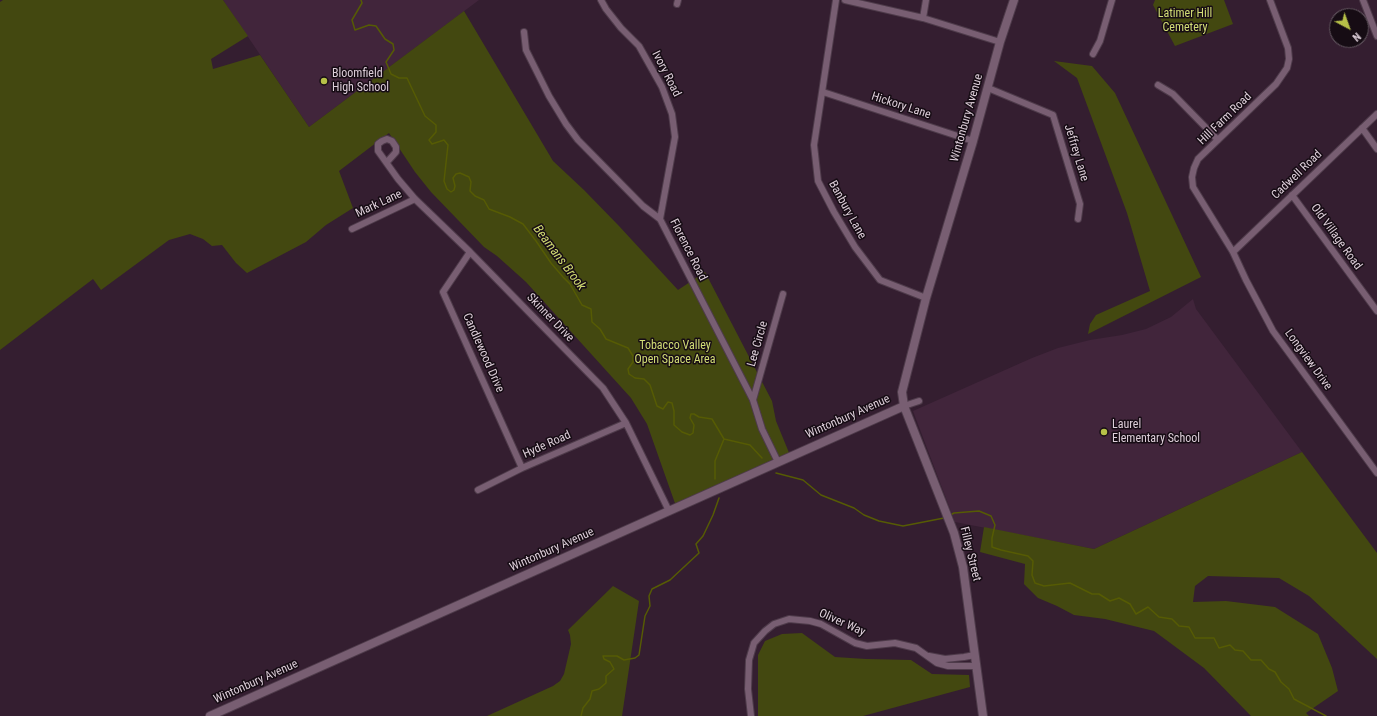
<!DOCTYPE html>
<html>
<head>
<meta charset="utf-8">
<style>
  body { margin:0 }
  #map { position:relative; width:1377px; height:716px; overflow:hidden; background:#341e30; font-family:"Roboto Condensed",sans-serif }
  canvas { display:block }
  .north { position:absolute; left:1329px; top:8px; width:40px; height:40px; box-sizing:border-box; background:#160c14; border:1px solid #665a63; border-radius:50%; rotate:139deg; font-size:11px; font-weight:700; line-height:16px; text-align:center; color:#decfda }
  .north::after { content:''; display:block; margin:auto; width:14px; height:18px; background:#b7c148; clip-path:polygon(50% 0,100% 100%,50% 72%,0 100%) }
</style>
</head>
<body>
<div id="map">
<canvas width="1377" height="716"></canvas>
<div class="north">N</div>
</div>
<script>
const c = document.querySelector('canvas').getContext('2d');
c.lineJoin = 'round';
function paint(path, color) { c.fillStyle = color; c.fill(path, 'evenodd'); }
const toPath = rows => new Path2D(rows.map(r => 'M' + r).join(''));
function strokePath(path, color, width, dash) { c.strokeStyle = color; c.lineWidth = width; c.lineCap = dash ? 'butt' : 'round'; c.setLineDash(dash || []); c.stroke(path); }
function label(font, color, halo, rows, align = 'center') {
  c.font = font + ' "Roboto Condensed",sans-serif'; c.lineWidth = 3; c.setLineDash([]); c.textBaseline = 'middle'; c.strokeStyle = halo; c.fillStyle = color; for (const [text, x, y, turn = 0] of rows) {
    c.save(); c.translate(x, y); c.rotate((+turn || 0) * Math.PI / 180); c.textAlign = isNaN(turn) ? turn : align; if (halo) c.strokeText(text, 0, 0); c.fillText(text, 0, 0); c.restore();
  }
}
const built = toPath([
  [223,0,479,0,309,127],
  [1193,299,1196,309,1302,452,1094,549,955,522,913,411,1032,358,1058,348,1090,340,1122,335,1146,329,1171,317]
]);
const green = toPath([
  [3,0,223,0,248,36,211,59,213,69,260,55,309,127,464,11,553,161,584,190,619,226,678,290,705,272,772,401,776,421,792,460,677,509,647,424,631,398,526,282,497,256,484,247,431,192,415,172,389,133,339,171,353,208,326,225,306,242,247,273,236,263,222,245,212,246,203,239,190,234,169,240,101,290,93,279,0,350,0,2],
  [1155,0,1224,0,1233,24,1175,46,1153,5],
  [1054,61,1092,66,1115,93,1201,277,1088,334,1090,324,1096,315,1150,291,1127,213,1077,78],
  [1302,452,1377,553,1377,659,1309,596,1279,578,1208,576,1195,586,1193,602,1226,601,1275,607,1318,634,1332,668,1338,691,1306,713,1309,716,1251,716,1204,668,1154,631,1105,619,1074,615,1057,606,1038,598,1024,584,1025,564,980,552,984,527,1094,549],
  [613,586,639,601,622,716,487,716,553,686,560,681,564,674,571,644,570,635,568,630],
  [802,633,835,657,866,659,911,660,932,674,969,675,970,687,863,716,758,716,758,655,765,641,782,634]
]);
const stream = toPath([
  [361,0,362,3,352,20,355,30,369,25,376,26,385,39,393,44,394,50,386,62,391,74,399,78,407,78,425,116,436,125,436,132,429,140,432,144,444,140,448,145,444,181,447,189,451,192,454,190,455,186,453,178,456,174,460,173,469,177,471,182,470,191,475,196,484,200,489,209,510,217,523,224,536,241,551,263,563,277,570,284,582,305,591,309,592,322,600,329,606,339,628,348,633,356,633,362,628,369,629,374,635,378,644,379,650,385,657,406,663,409,668,402,672,403,674,411,674,425,682,432,690,435,693,433,694,425,690,418,691,414,694,414,699,417,712,419,724,439,750,445,762,458],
  [776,473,803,480,821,495,854,508,864,515,879,521,903,526,944,518],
  [715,479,715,461,724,439],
  [949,516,954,513,979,511,991,516,995,525,992,538,992,547,1001,550,1028,556,1033,561,1032,575,1035,583,1044,586,1070,583,1092,594,1099,594,1110,601,1119,598,1130,604,1136,614,1148,607,1159,617,1172,619,1179,626,1189,627,1195,638,1214,638,1219,648,1230,645,1235,650,1243,651,1251,660,1261,660,1269,669,1275,672,1281,682,1289,689,1294,699,1326,716],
  [581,716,583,708,590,699,592,691,599,689,606,683,606,676,614,669,610,662,604,659,603,656,617,656,624,660,635,658,639,655,645,616,650,606,649,596,652,589,670,580,699,553,696,544,703,536,713,515,719,498]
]);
const minor = toPath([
  [601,0,606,9,621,28,639,46,662,87,672,114,675,137,660,219],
  [836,0,814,145,818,181,834,212,855,247,880,280,926,298],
  [845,0,923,18,1000,42],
  [1270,0,1288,48,1289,59,1287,68,1276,84,1198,159,1194,168,1192,177,1193,187,1233,252,1246,280,1273,331,1377,473],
  [1363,0,1377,36],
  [677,4,678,0],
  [923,18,926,0],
  [524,32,526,50,549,96,566,124,578,140,643,206,660,219,753,400,762,429,778,462],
  [1093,54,1100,41,1112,0],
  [1158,85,1173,94,1218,140],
  [988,88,1053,115,1080,204,1078,219],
  [823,92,973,141],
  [1362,128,1377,149],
  [387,162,396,152,396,147,392,141,387,139,382,141,378,144,378,151,398,179,415,199,470,252,603,388,626,423,669,511],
  [1292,195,1377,311],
  [352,229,415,199],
  [470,252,443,292,522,468],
  [1233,252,1377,114],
  [753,400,783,294],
  [904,406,919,401],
  [478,490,522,468,626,423],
  [929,656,945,659,964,657,975,655],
  [751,716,748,689,749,660,754,643,765,631,774,624,789,619,810,621,821,624,855,643,867,646,895,643,916,648,937,663,948,666,977,666]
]);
const tertiary = toPath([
  [210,716,904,406],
  [983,716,963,567,954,533,904,406,902,392,926,298,973,141,1000,42,1014,0]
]);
const markers = [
  [324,81,4,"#b7c148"],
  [1104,432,4,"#b7c148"]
];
const parkNames = [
  ["Latimer Hill",1185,14],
  ["Cemetery",1185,28],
  ["Tobacco Valley",675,346],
  ["Open Space Area",675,360]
];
const poiNames = [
  ["Bloomfield",332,74],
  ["High School",332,88],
  ["Laurel",1112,425],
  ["Elementary School",1112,439]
];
const streetNames = [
  ["Ivory Road",666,74,63],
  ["Hickory Lane",901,106,18],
  ["Wintonbury Avenue",967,118,-74],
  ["Hill Farm Road",1225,119,-44],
  ["Jeffrey Lane",1076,153,73],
  ["Cadwell Road",1297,175,-44],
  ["Mark Lane",379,204,-25],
  ["Banbury Lane",847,210,61],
  ["Old Village Road",1336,237,54],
  ["Florence Road",688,250,63],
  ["Skinner Drive",550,318,46],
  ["Lee Circle",758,344,-74],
  ["Candlewood Drive",483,353,66],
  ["Longview Drive",1308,360,54],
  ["Wintonbury Avenue",848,417,-24],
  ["Hyde Road",547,445,-24],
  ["Wintonbury Avenue",552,550,-24],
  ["Filley Street",970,554,76],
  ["Oliver Way",842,623,24],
  ["Wintonbury Avenue",256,682,-24]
];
const waterNames = [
  ["Beamans Brook",559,258,53]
];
paint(built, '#41253b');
paint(green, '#434810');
strokePath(stream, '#565b04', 1.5);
strokePath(minor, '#4e3b4a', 8);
strokePath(tertiary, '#4e3b4a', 10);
strokePath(minor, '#785e72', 6);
strokePath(tertiary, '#785e72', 8);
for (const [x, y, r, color] of markers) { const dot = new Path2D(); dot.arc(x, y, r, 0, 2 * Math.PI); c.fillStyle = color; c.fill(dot); strokePath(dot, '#160c14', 1.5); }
label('12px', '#d3de76', '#160c14', parkNames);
label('12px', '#decfda', '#160c14', poiNames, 'left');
label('12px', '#decfda', '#160c14', streetNames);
label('italic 13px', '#cfd971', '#160c14', waterNames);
</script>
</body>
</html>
